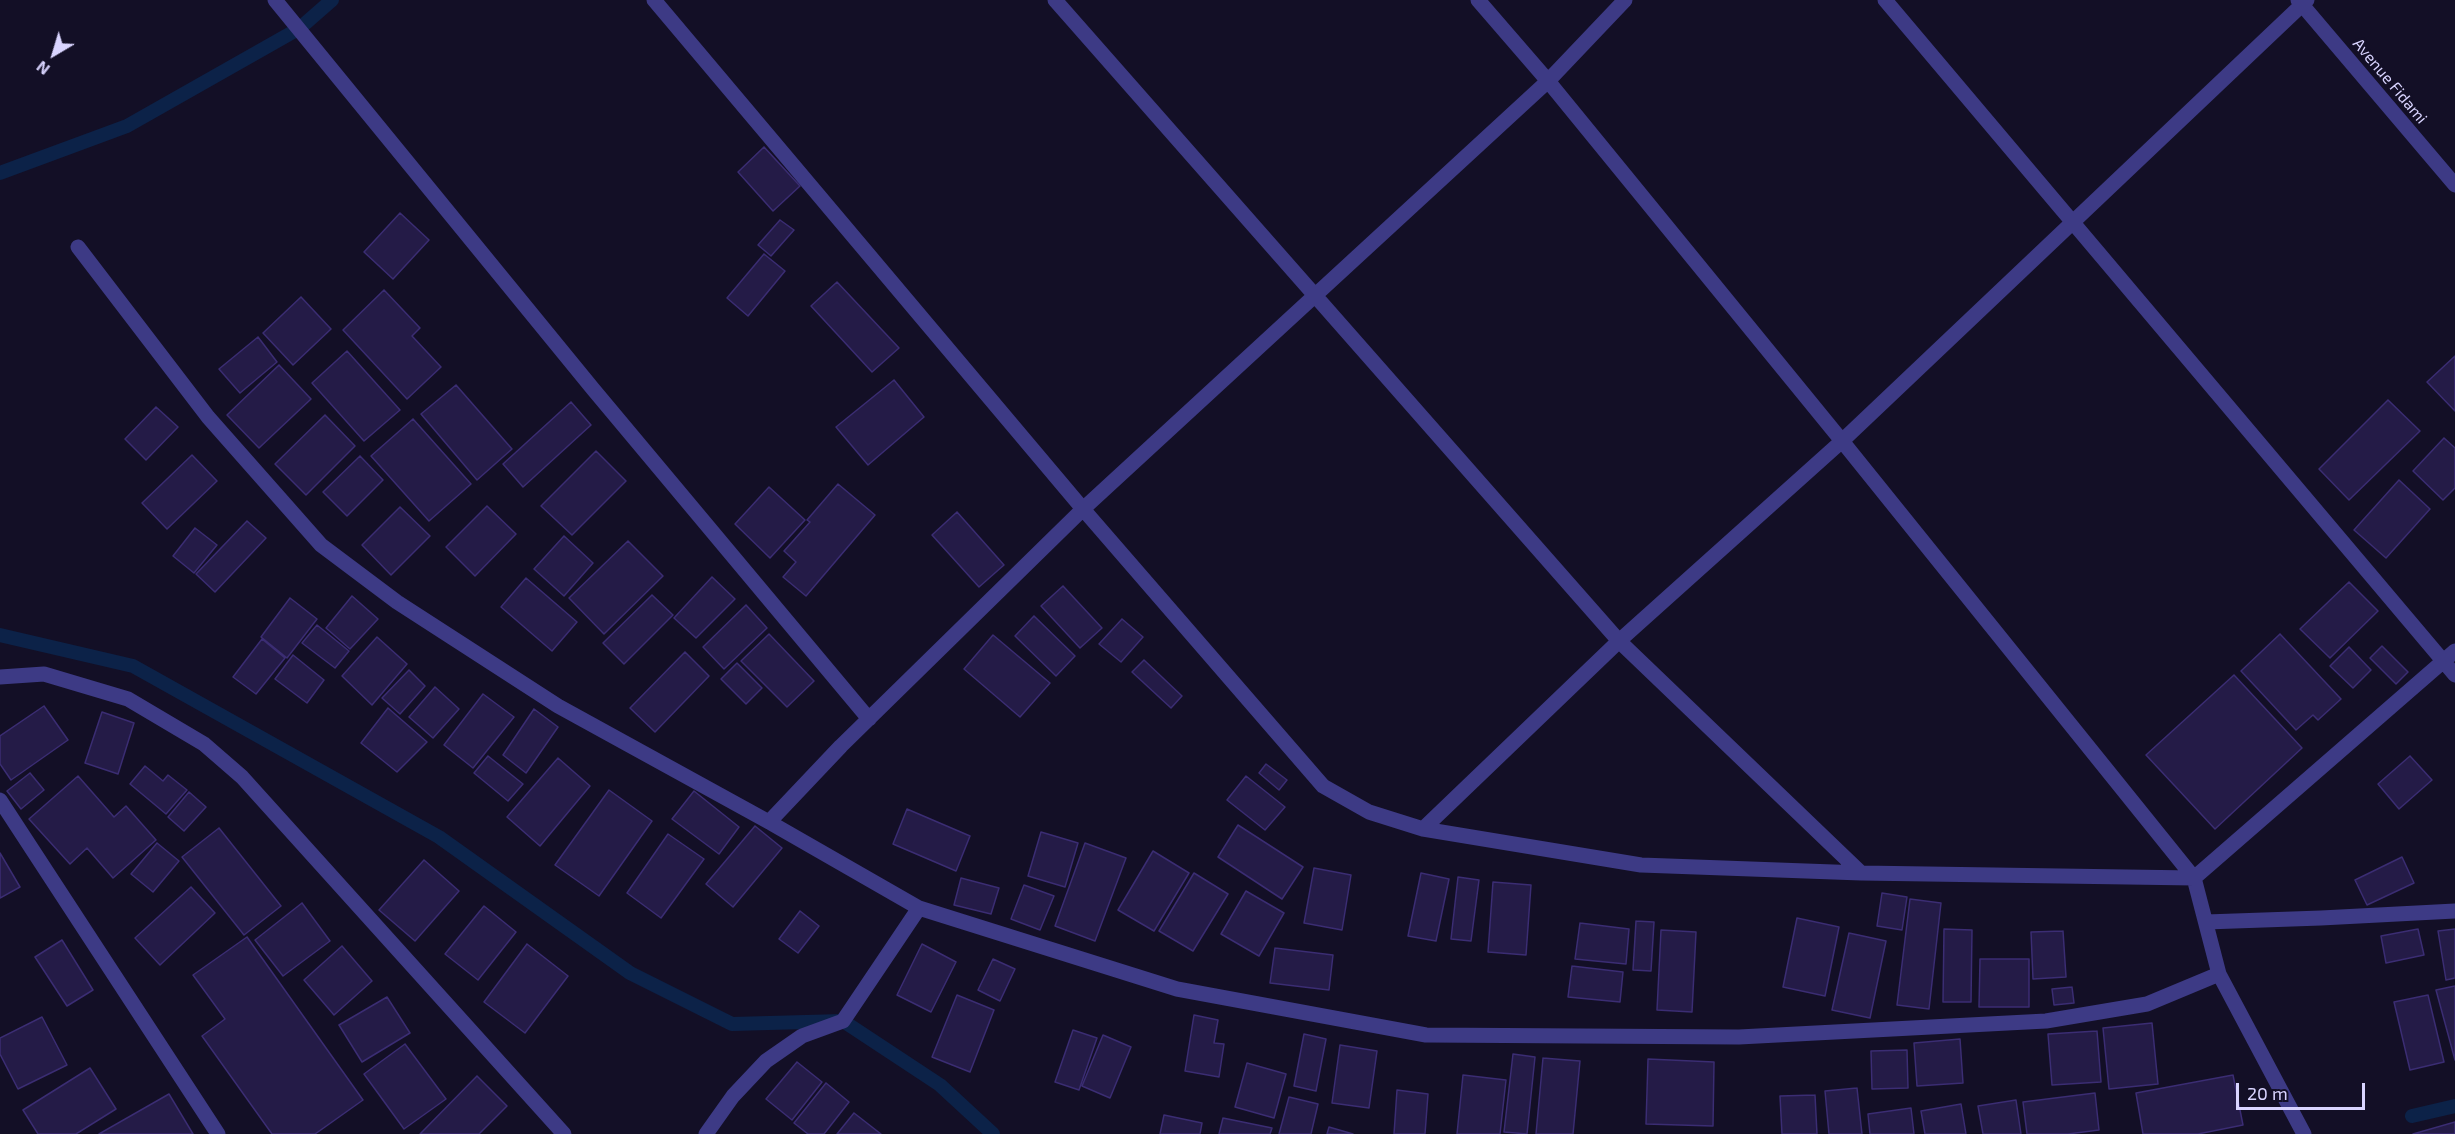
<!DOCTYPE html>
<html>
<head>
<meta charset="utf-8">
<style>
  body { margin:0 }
  #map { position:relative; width:2455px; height:1134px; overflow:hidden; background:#130f26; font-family:"Exo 2",sans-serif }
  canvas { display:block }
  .north { position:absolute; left:24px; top:24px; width:60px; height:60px; -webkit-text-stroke:4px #130f26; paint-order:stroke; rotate:218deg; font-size:16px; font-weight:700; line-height:24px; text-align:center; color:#d9d4ff }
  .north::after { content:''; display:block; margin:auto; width:21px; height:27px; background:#d9d4ff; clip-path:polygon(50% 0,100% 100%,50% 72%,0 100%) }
  .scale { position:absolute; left:2236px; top:1083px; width:129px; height:27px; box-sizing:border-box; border:3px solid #d9d4ff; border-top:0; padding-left:8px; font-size:18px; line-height:21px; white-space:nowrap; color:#d9d4ff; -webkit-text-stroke:4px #130f26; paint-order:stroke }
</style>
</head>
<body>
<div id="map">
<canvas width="2455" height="1134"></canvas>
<div class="north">N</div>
<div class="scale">20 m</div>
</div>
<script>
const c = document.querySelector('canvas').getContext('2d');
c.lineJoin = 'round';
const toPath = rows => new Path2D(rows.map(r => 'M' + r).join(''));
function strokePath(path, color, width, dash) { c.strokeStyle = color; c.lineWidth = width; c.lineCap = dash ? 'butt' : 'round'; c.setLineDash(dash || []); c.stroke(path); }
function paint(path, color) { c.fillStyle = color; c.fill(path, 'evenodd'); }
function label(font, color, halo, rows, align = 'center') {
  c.font = font + ' "Exo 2",sans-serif'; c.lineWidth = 5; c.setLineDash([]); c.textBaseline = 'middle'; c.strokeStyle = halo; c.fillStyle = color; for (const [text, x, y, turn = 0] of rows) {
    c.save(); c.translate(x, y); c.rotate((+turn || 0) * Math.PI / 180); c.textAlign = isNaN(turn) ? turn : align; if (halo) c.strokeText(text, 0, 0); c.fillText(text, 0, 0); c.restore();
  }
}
const stream = toPath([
  [0,173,127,126,300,28,332,0],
  [0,635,133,666,439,837,630,973,732,1024,843,1021,940,1085,993,1134],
  [2412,1116,2455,1106]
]);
const building = toPath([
  [764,147,800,186,773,211,738,172,764,147],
  [400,213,429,240,393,279,364,252,400,213],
  [780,220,794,230,771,256,758,245,780,220],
  [764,254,785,271,748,316,727,298,764,254],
  [837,282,899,348,872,372,811,306,837,282],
  [384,290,420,328,412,336,441,367,407,399,343,330,384,290],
  [301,297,331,329,293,365,263,333,301,297],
  [258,337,277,362,240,393,219,369,258,337],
  [347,351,400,410,364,441,312,383,347,351],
  [2455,356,2455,411,2427,382,2455,356],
  [279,365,311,399,259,448,227,415,279,365],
  [894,380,924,417,868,465,836,427,894,380],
  [456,385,512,449,477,480,421,414,456,385],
  [2388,400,2420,431,2349,500,2319,469,2388,400],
  [571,402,591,425,523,487,503,464,571,402],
  [156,407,178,427,146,460,125,439,156,407],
  [325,415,355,446,306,495,275,464,325,415],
  [413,419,471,484,429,521,371,456,413,419],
  [2444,438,2455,448,2455,488,2443,500,2413,471,2444,438],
  [596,451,626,481,572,535,541,506,596,451],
  [192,455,217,481,167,529,142,503,192,455],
  [360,456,383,480,347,516,323,492,360,456],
  [2399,480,2430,509,2386,558,2354,530,2399,480],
  [838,484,875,515,806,596,783,577,796,562,784,551,810,522,807,520,838,484],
  [769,487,805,520,770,558,735,524,769,487],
  [487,506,516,534,475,576,446,547,487,506],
  [400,507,430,536,391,575,362,545,400,507],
  [957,512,1004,565,979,587,932,535,957,512],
  [247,521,266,538,215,592,196,574,247,521],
  [195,528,217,545,194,573,173,556,195,528],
  [564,536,593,563,564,596,534,569,564,536],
  [628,541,663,576,604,634,569,598,628,541],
  [712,577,735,599,696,638,674,618,712,577],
  [526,578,577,622,552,651,501,607,526,578],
  [2349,582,2378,611,2330,658,2300,629,2349,582],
  [1063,586,1102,628,1080,648,1041,606,1063,586],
  [652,595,673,615,624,664,603,643,652,595],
  [352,596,378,619,350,649,326,628,352,596],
  [290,598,317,619,287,658,261,637,290,598],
  [746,605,767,628,724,669,703,647,746,605],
  [1034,616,1075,656,1056,676,1015,636,1034,616],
  [1122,619,1143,637,1121,662,1099,644,1122,619],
  [317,625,349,651,335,668,302,643,317,625],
  [769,634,814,681,787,707,741,661,769,634],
  [2280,634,2341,699,2318,720,2313,715,2296,730,2241,671,2280,634],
  [993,635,1050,683,1020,717,964,669,993,635],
  [377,637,407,664,372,705,342,676,377,637],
  [262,639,285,658,256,694,233,677,262,639],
  [2382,646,2408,672,2396,684,2370,658,2382,646],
  [2349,647,2371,670,2353,688,2330,666,2349,647],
  [685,652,709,676,655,732,630,708,685,652],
  [293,655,324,680,307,703,275,679,293,655],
  [1144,660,1182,696,1171,708,1132,672,1144,660],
  [737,663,762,688,746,704,721,679,737,663],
  [409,670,425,686,400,714,382,698,409,670],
  [2234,675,2302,748,2215,829,2146,755,2234,675],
  [435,687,459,709,433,738,409,717,435,687],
  [483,694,514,717,473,768,444,745,483,694],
  [44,706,68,740,11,780,0,764,0,736,44,706],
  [388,708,427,742,397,772,361,743,388,708],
  [534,709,558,727,526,773,503,755,534,709],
  [102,712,134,723,118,774,85,763,102,712],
  [488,756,523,784,508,801,474,773,488,756],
  [2410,756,2432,780,2399,809,2378,784,2410,756],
  [558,758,590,786,540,846,507,817,558,758],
  [1266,764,1287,780,1279,790,1259,773,1266,764],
  [145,766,163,781,168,775,187,790,166,814,130,784,145,766],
  [30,773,44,790,21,809,7,791,30,773],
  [78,776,114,817,126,806,156,840,113,878,87,848,70,864,29,819,78,776],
  [1246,776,1285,807,1265,830,1227,800,1246,776],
  [609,790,652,821,599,896,555,865,609,790],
  [694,791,739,827,719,854,672,819,694,791],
  [189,792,206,807,184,831,168,817,189,792],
  [907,809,970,836,956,871,893,844,907,809],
  [1238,825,1303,867,1282,899,1218,857,1238,825],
  [755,826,782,848,733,907,706,884,755,826],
  [219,828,281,906,244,935,182,857,219,828],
  [1041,832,1078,843,1065,887,1028,876,1041,832],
  [668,834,704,859,661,918,627,893,668,834],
  [157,843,179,861,153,892,131,874,157,843],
  [1085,843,1126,858,1095,941,1055,926,1085,843],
  [1153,851,1189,873,1154,931,1118,910,1153,851],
  [0,853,20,887,0,898,0,853],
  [2402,857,2414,883,2367,905,2355,880,2402,857],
  [424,860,459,891,415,941,379,910,424,860],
  [1314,868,1351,875,1342,930,1304,923,1314,868],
  [1194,873,1228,894,1193,951,1159,931,1194,873],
  [1421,873,1449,879,1436,941,1408,936,1421,873],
  [1458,877,1479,880,1471,941,1451,939,1458,877],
  [961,878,999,888,991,914,954,905,961,878],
  [1493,882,1531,885,1526,955,1488,952,1493,882],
  [1024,885,1054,896,1040,930,1011,919,1024,885],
  [191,887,215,913,160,965,135,938,191,887],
  [1246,891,1284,913,1259,956,1221,934,1246,891],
  [1882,893,1907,897,1902,930,1877,926,1882,893],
  [1910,899,1941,903,1929,1009,1897,1005,1910,899],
  [302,903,330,941,283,976,255,940,302,903],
  [484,906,516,932,478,980,445,954,484,906],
  [800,911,819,926,798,953,779,939,800,911],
  [1797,918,1839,927,1825,996,1783,987,1797,918],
  [1636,921,1654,922,1651,971,1633,970,1636,921],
  [1580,923,1629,929,1626,964,1575,959,1580,923],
  [1944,929,1972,930,1971,1002,1943,1002,1944,929],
  [2418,929,2424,955,2386,963,2381,936,2418,929],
  [2455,929,2455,978,2446,980,2438,931,2455,929],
  [1661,930,1696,932,1692,1012,1657,1010,1661,930],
  [2063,931,2066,977,2033,979,2031,932,2063,931],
  [1849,933,1886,941,1870,1018,1832,1010,1849,933],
  [247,937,363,1100,315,1134,272,1134,202,1036,225,1019,193,975,247,937],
  [62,940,93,990,67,1006,35,957,62,940],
  [527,944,568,976,525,1033,484,1002,527,944],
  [922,944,956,962,931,1012,897,995,922,944],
  [342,946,372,981,334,1015,304,980,342,946],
  [1275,948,1333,955,1329,990,1270,983,1275,948],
  [993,959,1015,969,1000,1001,978,990,993,959],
  [1980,959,2029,959,2029,1007,1979,1007,1980,959],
  [1572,966,1623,972,1620,1002,1568,997,1572,966],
  [2455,986,2455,1060,2436,990,2455,986],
  [2072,987,2074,1003,2054,1005,2052,989,2072,987],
  [957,995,994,1010,970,1072,932,1057,957,995],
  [2428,995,2444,1062,2410,1070,2394,1002,2428,995],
  [387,997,410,1033,362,1062,339,1025,387,997],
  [1194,1015,1218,1020,1214,1043,1224,1044,1219,1077,1185,1071,1194,1015],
  [42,1017,67,1065,18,1089,0,1054,0,1038,42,1017],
  [2152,1023,2158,1084,2109,1089,2103,1028,2152,1023],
  [1073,1030,1097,1038,1079,1090,1055,1082,1073,1030],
  [2097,1031,2101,1082,2052,1085,2048,1034,2097,1031],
  [1304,1034,1326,1039,1316,1091,1294,1086,1304,1034],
  [1103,1035,1131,1047,1110,1098,1082,1086,1103,1035],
  [1960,1039,1963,1083,1917,1086,1914,1043,1960,1039],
  [405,1044,446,1099,404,1129,364,1074,405,1044],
  [1340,1045,1377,1051,1369,1108,1332,1103,1340,1045],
  [1907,1050,1908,1088,1872,1089,1871,1051,1907,1050],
  [1513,1054,1535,1057,1527,1134,1504,1132,1513,1054],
  [1543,1058,1580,1061,1573,1134,1536,1134,1543,1058],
  [1648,1059,1714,1062,1713,1126,1646,1124,1648,1059],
  [797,1062,822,1082,792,1120,766,1099,797,1062],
  [1247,1063,1286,1074,1274,1118,1235,1107,1247,1063],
  [90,1068,116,1109,76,1134,38,1134,23,1110,90,1068],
  [1463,1075,1506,1080,1500,1134,1457,1134,1463,1075],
  [2233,1075,2243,1125,2198,1134,2143,1134,2136,1093,2233,1075],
  [477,1076,507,1106,479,1134,420,1134,477,1076],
  [826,1083,849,1102,824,1134,808,1134,794,1123,826,1083],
  [1857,1088,1862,1134,1829,1134,1825,1091,1857,1088],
  [1397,1090,1428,1094,1425,1134,1394,1134,1397,1090],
  [2095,1093,2099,1130,2068,1134,2027,1134,2023,1102,2095,1093],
  [169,1094,193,1134,99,1134,169,1094],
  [1815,1095,1817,1134,1782,1134,1780,1096,1815,1095],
  [1289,1097,1318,1104,1311,1134,1279,1134,1289,1097],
  [2016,1100,2021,1134,1983,1134,1978,1106,2016,1100],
  [1961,1104,1966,1134,1925,1134,1921,1111,1961,1104],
  [1911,1108,1914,1134,1870,1134,1868,1114,1911,1108],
  [854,1113,881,1134,837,1134,854,1113],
  [1164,1115,1202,1123,1200,1134,1160,1134,1164,1115],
  [1223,1118,1272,1128,1270,1134,1219,1134,1223,1118],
  [2455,1122,2455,1134,2413,1134,2455,1122],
  [1329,1127,1353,1134,1327,1134,1329,1127]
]);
const service = toPath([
  [0,677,44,674,128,699,204,744,242,777,564,1134]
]);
const minor = toPath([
  [275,0,593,389,869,719],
  [654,0,1083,509,1323,786,1369,812,1423,829,1641,865,1861,873,2194,878,2455,651],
  [1055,0,1619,641,1861,873],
  [1478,0,1548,81,1842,441,2194,878,2219,974,2304,1134],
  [1885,0,2455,675],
  [2298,0,2455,185],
  [78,247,208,417,321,545,397,602,558,706,769,822,919,908,1177,989,1426,1035,1739,1037,2046,1021,2147,1004,2219,974],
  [0,800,218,1134],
  [769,822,841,746,1083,509,1548,81,1625,0],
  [1423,829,1619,641,1842,441,2307,0],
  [2206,922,2321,918,2455,911],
  [706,1134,733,1096,766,1061,802,1036,843,1021,919,908]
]);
const streetNames = [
  ["Avenue Fidami",2390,81,50]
];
strokePath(stream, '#0c2248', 14);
paint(building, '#241b47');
strokePath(building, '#3b2d73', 1.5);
strokePath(service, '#3d3a85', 15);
strokePath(minor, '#3d3a85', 15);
label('16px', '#d9d4ff', '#130f26', streetNames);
</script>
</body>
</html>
